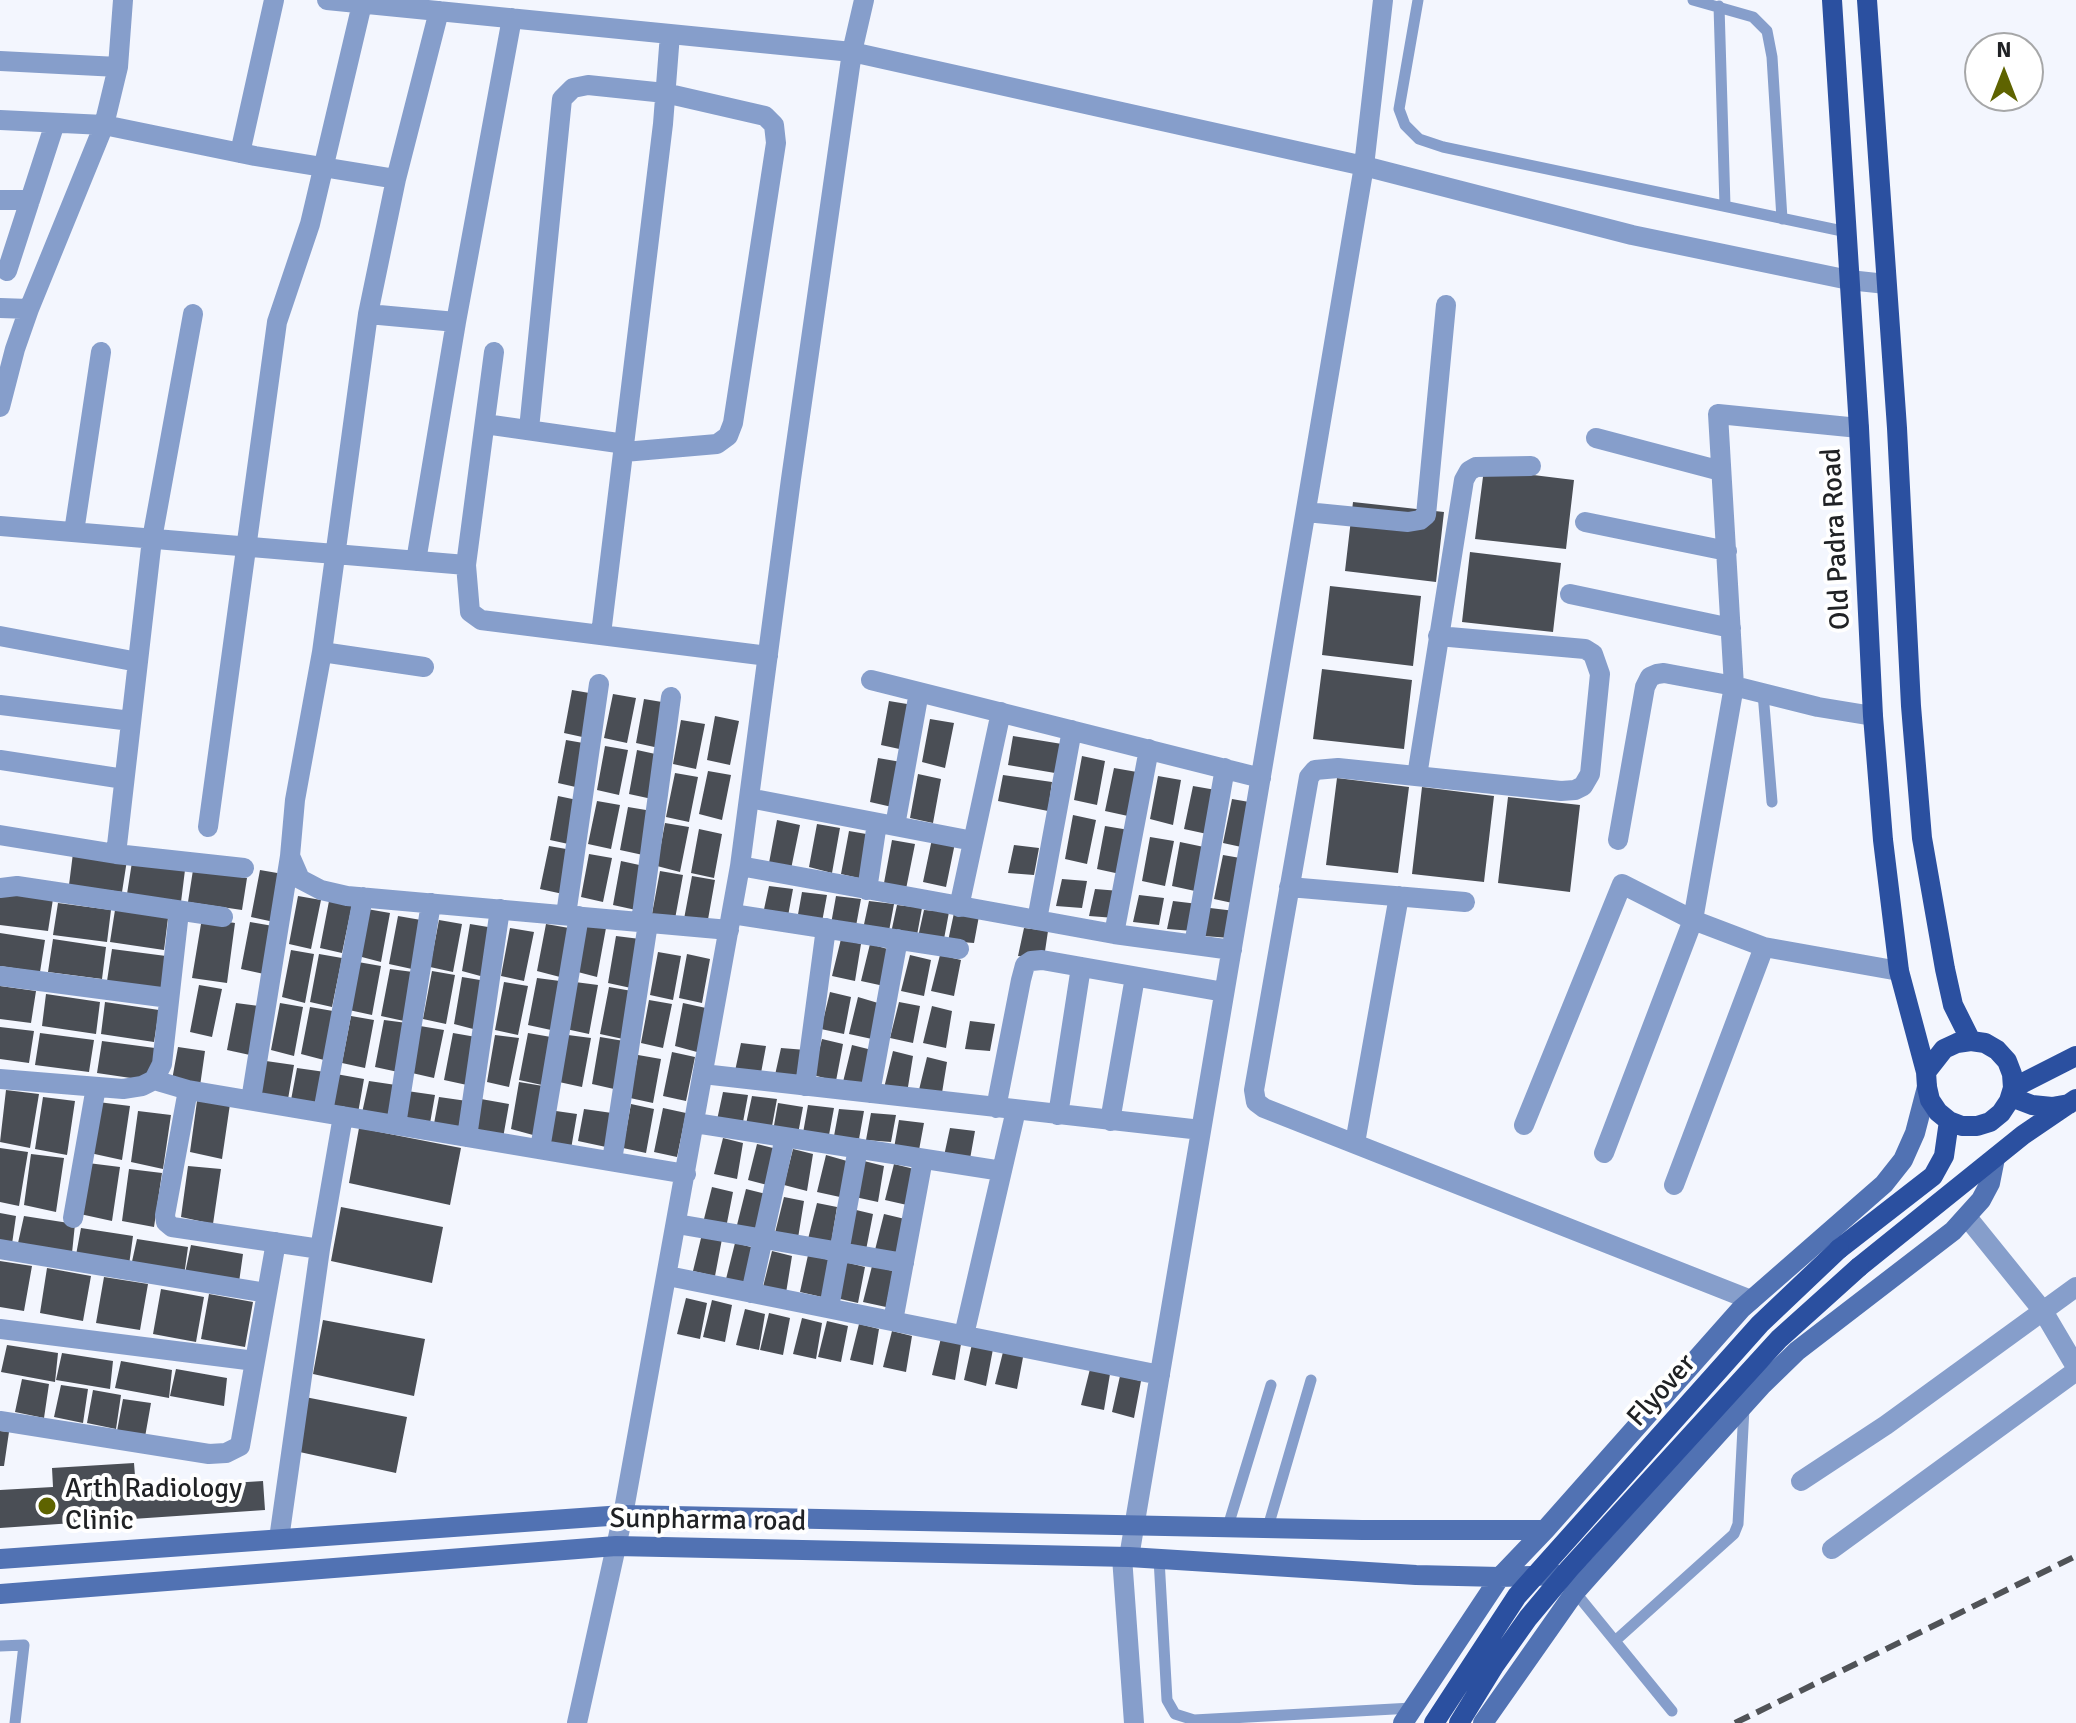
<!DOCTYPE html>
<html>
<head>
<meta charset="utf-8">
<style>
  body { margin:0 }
  #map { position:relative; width:2076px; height:1723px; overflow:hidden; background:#f3f6fe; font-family:Signika,sans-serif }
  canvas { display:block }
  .north { position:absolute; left:1964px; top:32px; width:80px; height:80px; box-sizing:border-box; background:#fff; border:2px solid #a6a7a8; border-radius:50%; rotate:0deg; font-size:22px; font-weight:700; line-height:32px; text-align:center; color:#202225 }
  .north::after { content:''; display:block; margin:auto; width:28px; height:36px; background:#5e6300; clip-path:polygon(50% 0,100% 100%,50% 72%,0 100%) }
</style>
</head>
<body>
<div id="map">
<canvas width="2076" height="1723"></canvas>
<div class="north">N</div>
</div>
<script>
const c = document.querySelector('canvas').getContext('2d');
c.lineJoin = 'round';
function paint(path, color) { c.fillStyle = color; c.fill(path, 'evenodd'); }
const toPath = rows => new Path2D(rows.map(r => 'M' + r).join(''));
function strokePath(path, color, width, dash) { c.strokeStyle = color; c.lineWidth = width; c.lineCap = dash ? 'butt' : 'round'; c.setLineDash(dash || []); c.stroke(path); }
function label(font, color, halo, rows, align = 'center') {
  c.font = font + ' Signika,sans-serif'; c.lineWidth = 8; c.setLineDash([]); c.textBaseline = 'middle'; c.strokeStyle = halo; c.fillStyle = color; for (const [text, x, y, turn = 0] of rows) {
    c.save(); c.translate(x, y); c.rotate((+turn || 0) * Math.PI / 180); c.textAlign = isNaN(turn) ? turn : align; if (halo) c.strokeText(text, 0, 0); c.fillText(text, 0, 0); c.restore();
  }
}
const building = toPath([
  [1484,469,1574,480,1566,549,1475,539],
  [1353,502,1444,512,1436,582,1345,571],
  [1470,552,1561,563,1553,632,1462,622],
  [1330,586,1421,596,1413,666,1322,655],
  [1322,669,1412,680,1404,749,1313,739],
  [572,690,595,694,587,738,564,733],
  [613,694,636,698,627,743,604,738],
  [644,699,668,703,659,748,636,743],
  [889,701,913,705,904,750,881,745],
  [715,716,739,721,730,765,707,760],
  [930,719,954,723,945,768,922,762],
  [681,720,705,724,696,769,673,764],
  [1013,736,1062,744,1055,773,1008,765],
  [566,740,589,744,580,788,558,783],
  [605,746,628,750,619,795,597,790],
  [637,750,660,755,652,799,629,794],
  [1082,756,1105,761,1097,805,1074,800],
  [878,758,901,762,892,807,870,802],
  [1114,768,1137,772,1128,816,1105,811],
  [708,771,731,775,722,820,699,814],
  [675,773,698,777,689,822,666,817],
  [918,774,941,779,933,823,910,818],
  [1003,775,1052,782,1048,811,998,801],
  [1158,776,1181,780,1173,825,1150,819],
  [1337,778,1409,787,1398,873,1326,865],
  [1193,786,1216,790,1207,834,1184,829],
  [1422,787,1494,796,1484,882,1412,874],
  [558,796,582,801,573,845,550,840],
  [1508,797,1580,805,1570,892,1498,883],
  [1232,799,1255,803,1246,848,1223,843],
  [597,801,620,805,611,849,588,844],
  [628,807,652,811,643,855,620,850],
  [1073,815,1096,820,1087,864,1065,859],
  [777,820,800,825,791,869,769,863],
  [665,823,689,827,680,872,657,866],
  [817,824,840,828,832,873,809,867],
  [1105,826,1129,830,1120,874,1097,869],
  [699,829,722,834,714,878,691,873],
  [849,831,872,835,863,879,841,874],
  [1150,837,1174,841,1165,886,1142,881],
  [932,839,955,843,946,887,923,882],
  [892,840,915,844,906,889,884,883],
  [1180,842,1204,847,1195,891,1172,886],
  [1014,845,1039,848,1034,875,1008,873],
  [549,846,572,850,563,894,540,889],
  [73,853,127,860,122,892,69,885],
  [589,854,612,858,603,902,581,897],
  [1223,855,1246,859,1237,904,1214,899],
  [621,861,644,866,636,910,613,905],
  [132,862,185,870,181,902,127,894],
  [193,870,247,878,242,910,188,902],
  [260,870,283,874,274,922,251,917],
  [660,871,683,875,675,919,652,914],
  [692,876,715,880,707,925,684,919],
  [1062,879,1087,881,1082,908,1056,906],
  [769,886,793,889,788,916,763,914],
  [1095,889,1120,891,1115,918,1089,916],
  [0,892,53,899,48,931,0,925],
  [802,892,827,895,822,922,797,920],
  [1139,895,1164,898,1159,925,1133,922],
  [298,896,321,900,311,949,289,944],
  [836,896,861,899,856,926,831,924],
  [329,901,352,905,342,953,320,948],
  [869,901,894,904,889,931,863,929],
  [1173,901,1198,904,1193,931,1167,929],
  [58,903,111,910,107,942,53,935],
  [897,905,922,908,917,935,891,933],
  [1210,908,1235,911,1230,938,1204,936],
  [367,909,390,913,381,962,358,956],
  [115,910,168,918,164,950,110,942],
  [924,910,949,912,944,939,918,937],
  [954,913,979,916,974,943,948,941],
  [398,916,421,920,412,969,389,964],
  [202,918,235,923,227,983,192,978],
  [439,920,462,924,453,972,430,967],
  [250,922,273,926,264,974,241,969],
  [470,924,494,928,484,977,462,971],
  [546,924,569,928,560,977,537,971],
  [583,924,606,928,597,977,574,971],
  [510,928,534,932,524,981,501,976],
  [1024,928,1048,931,1044,958,1018,956],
  [0,933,45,940,40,972,0,966],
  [616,936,640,939,631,988,608,983],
  [53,939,106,947,102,979,48,972],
  [841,939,861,944,855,981,832,976],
  [870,944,891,950,884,986,861,981],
  [112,949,166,956,161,988,107,981],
  [291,950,314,954,305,1003,282,997],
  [658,952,681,956,673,1000,650,995],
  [319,954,342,958,332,1007,310,1002],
  [687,954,710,959,702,1003,679,998],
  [910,955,931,960,924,996,901,991],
  [940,955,961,960,954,996,931,991],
  [358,962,381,966,372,1015,349,1010],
  [390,969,413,972,404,1021,381,1016],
  [432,971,455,975,446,1024,423,1019],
  [462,977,486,981,477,1030,454,1024],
  [537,978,560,981,551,1030,528,1025],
  [504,982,528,986,518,1035,495,1030],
  [575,982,598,985,589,1034,566,1029],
  [199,985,222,989,212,1037,190,1032],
  [0,986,36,991,31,1023,0,1019],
  [609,987,632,991,623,1039,600,1034],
  [830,992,851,997,844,1034,821,1029],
  [46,994,100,1002,96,1034,42,1026],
  [858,997,878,1003,872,1039,849,1034],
  [649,1000,672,1004,663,1048,641,1043],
  [105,1002,159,1010,154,1042,101,1034],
  [899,1002,920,1006,913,1043,890,1038],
  [236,1003,259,1006,250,1055,227,1050],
  [280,1003,303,1007,294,1056,271,1050],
  [683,1003,706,1008,697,1052,675,1046],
  [932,1006,952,1011,946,1048,923,1043],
  [310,1007,333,1011,324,1060,301,1054],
  [351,1016,374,1020,365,1068,342,1063],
  [384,1020,407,1023,398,1072,375,1067],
  [970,1021,995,1024,990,1051,965,1049],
  [420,1026,444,1030,434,1078,412,1073],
  [0,1027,34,1031,29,1063,0,1059],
  [40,1033,94,1040,89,1072,35,1065],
  [453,1033,476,1037,467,1085,444,1080],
  [528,1033,551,1037,542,1085,519,1080],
  [495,1035,519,1038,509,1087,487,1082],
  [568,1035,591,1038,582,1087,559,1082],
  [600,1037,624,1041,614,1089,592,1084],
  [822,1039,843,1044,836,1081,813,1075],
  [102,1041,155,1048,151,1081,97,1073],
  [741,1043,766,1046,761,1073,735,1071],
  [852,1045,872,1050,866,1087,843,1082],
  [178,1047,205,1051,200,1086,172,1080],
  [781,1048,806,1050,801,1078,775,1075],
  [893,1051,913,1056,907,1093,884,1088],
  [672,1052,695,1057,686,1101,663,1096],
  [638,1055,661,1059,653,1103,630,1098],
  [927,1057,947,1062,941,1099,918,1094],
  [266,1061,294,1065,288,1099,260,1093],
  [297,1068,325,1072,319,1107,291,1100],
  [336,1074,364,1079,358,1113,330,1107],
  [369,1081,396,1085,391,1119,362,1113],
  [519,1082,543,1086,533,1135,511,1129],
  [6,1090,39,1094,30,1148,0,1142],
  [407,1091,435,1095,429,1129,401,1123],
  [723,1092,748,1095,743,1122,717,1120],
  [752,1096,777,1099,772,1126,746,1124],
  [43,1097,75,1101,67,1155,35,1149],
  [439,1097,467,1101,461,1135,433,1129],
  [481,1099,509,1104,503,1138,475,1132],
  [197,1101,230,1104,222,1159,190,1152],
  [98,1102,130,1106,122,1160,90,1153],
  [778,1103,803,1107,798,1134,773,1131],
  [631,1104,654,1109,646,1153,623,1148],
  [808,1105,834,1108,829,1135,803,1133],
  [663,1108,686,1113,677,1157,654,1152],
  [584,1109,612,1113,606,1147,578,1141],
  [839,1109,864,1111,859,1139,834,1136],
  [549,1110,577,1114,571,1149,543,1143],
  [138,1111,171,1115,163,1169,131,1162],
  [871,1113,896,1115,891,1142,866,1140],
  [899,1120,924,1123,919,1150,894,1148],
  [359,1128,461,1148,450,1205,349,1183],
  [950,1128,975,1131,970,1159,944,1156],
  [723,1138,743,1143,737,1179,714,1174],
  [757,1144,777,1149,771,1186,748,1180],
  [0,1148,28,1152,19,1206,0,1202],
  [793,1149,813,1154,807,1191,784,1185],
  [31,1154,64,1158,56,1212,24,1205],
  [826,1155,847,1161,840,1197,817,1192],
  [864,1161,884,1166,878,1202,855,1197],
  [88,1163,120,1167,112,1221,80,1214],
  [894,1164,914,1169,907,1205,885,1200],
  [188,1166,221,1169,213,1224,181,1217],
  [129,1169,162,1173,154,1227,122,1221],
  [712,1187,733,1192,726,1228,703,1223],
  [746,1189,766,1194,759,1230,737,1225],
  [784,1197,804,1201,798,1238,775,1233],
  [817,1203,837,1207,831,1244,808,1239],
  [341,1207,443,1227,432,1283,331,1261],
  [852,1209,873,1214,866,1250,844,1245],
  [0,1213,16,1216,12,1244,0,1242],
  [884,1214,905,1219,898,1255,875,1250],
  [24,1216,75,1224,72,1253,18,1243],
  [81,1228,133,1236,129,1265,76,1255],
  [702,1234,722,1239,715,1276,693,1271],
  [137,1239,188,1247,184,1276,131,1266],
  [735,1243,755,1248,748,1284,726,1279],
  [191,1245,243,1254,239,1282,185,1273],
  [772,1251,792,1256,786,1293,763,1287],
  [808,1255,829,1260,822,1297,800,1292],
  [0,1261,32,1266,24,1311,0,1307],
  [845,1262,865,1267,858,1303,836,1298],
  [872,1266,893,1271,886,1307,863,1302],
  [47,1268,91,1276,83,1321,40,1313],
  [104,1277,148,1284,140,1330,96,1323],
  [161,1289,204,1297,196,1342,153,1334],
  [209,1294,253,1302,245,1347,201,1339],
  [686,1298,707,1303,700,1339,677,1334],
  [712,1300,732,1305,725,1342,703,1337],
  [745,1309,765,1314,759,1350,736,1345],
  [769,1313,790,1318,783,1355,760,1350],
  [802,1318,822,1323,816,1359,793,1354],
  [323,1320,425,1339,414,1396,313,1374],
  [827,1321,848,1326,841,1362,818,1357],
  [859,1324,879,1329,873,1365,850,1360],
  [892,1331,912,1336,906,1372,883,1367],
  [941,1338,961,1344,955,1380,932,1375],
  [972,1344,993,1349,986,1386,964,1380],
  [7,1345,58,1353,55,1382,1,1372],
  [1004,1348,1024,1352,1017,1389,995,1384],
  [62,1353,113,1361,110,1389,56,1380],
  [121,1361,172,1370,169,1398,115,1388],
  [176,1369,227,1378,224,1406,170,1396],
  [1090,1369,1110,1374,1104,1410,1081,1405],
  [1120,1376,1141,1381,1134,1418,1112,1412],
  [22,1379,49,1384,44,1418,15,1412],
  [61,1385,88,1389,83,1423,54,1417],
  [93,1390,121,1395,116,1429,87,1423],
  [305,1397,407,1417,396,1473,295,1451],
  [123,1399,151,1403,145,1437,117,1431],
  [0,1431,9,1432,4,1466,0,1466],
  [134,1463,136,1489,263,1481,265,1510,0,1528,0,1490,53,1487,52,1468]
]);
const lane = toPath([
  [1418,0,1399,109,1405,125,1419,139,1443,147,1847,232],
  [1693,0,1753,17,1767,31,1772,57,1782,219],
  [1719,6,1725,206],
  [1763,693,1772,802],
  [1228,1526,1271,1385],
  [1268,1527,1311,1380],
  [1159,1559,1167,1700,1175,1714,1194,1720,1412,1708],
  [1575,1592,1672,1711],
  [1615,1641,1734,1534,1738,1524,1744,1408],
  [0,1646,24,1645,15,1723]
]);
const street = toPath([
  [327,0,852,52,1364,166,1632,235,1849,280,1886,284],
  [0,61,118,67],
  [0,120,104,125,255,156,396,179,368,314,456,322],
  [240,153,274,0],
  [396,179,439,11],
  [0,200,30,200],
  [7,271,55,123],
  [0,308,29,309],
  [368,314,322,652,295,800,290,856,300,879,321,890,347,896,729,930],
  [494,352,466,565,470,612,481,620,768,656],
  [0,407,15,349,29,309,104,125,118,67,123,0],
  [485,424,625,444],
  [529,429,562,99,573,88,588,85,665,93,765,116,774,125,776,143,733,423,728,436,717,444,624,452],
  [1596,438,1721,471],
  [1306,512,1408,522,1420,520,1426,515,1446,305],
  [1585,522,1727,551],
  [0,526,466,565],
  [74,532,101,352],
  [416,561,456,322,512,18],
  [1570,594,1731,628],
  [601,634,663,124,670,34],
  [0,636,138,662],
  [1438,636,1585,649,1593,654,1600,674,1590,774,1583,786,1575,790,1561,791,1338,768,1315,770,1309,777,1254,1090,1256,1102,1264,1108,1751,1300],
  [322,652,424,667],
  [871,680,1261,778],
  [0,705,131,721],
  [0,760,124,779],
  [1417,776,1464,480,1469,471,1476,467,1531,466],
  [749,798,973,841],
  [895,826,919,692],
  [208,827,277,322,310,224,362,4],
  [0,835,116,854,244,868],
  [1618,840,1645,687,1650,677,1657,674,1664,673,1734,686,1818,707,1873,716],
  [116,854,152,539,193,314],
  [740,866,1114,934,1232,950],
  [1289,887,1465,902],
  [0,888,17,886,223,917],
  [867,890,877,823],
  [959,907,1001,712],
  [732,914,959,949],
  [566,915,599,684],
  [1037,920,1072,730],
  [641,922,671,697],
  [1114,934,1149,749],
  [1194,945,1225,768],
  [0,976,169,998],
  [703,1074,1201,1130],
  [0,1079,123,1089,142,1086,154,1080,162,1064,179,912],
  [154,1080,188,1090,686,1174],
  [805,1086,826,928],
  [188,1090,165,1215,166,1222,172,1227,320,1249],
  [870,1093,898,939],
  [251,1100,290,856],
  [996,1108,1021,980,1025,965,1031,961,1042,960,1224,992],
  [323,1112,363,897],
  [1058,1115,1081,967],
  [1110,1121,1135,977],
  [695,1123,1002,1171],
  [396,1125,431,903],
  [1524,1125,1622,884,1693,920,1764,947,1899,971],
  [467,1137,500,909],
  [1355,1143,1399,896],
  [540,1149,579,916],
  [1604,1153,1693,920,1734,686,1718,414,1859,428],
  [612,1161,648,923],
  [1674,1185,1764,947],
  [1967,1217,2043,1311,2076,1367],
  [73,1218,96,1087],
  [677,1224,904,1263],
  [0,1249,267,1293],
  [668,1276,1160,1375],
  [751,1293,785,1137],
  [829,1308,858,1148],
  [893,1321,923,1159],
  [0,1329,255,1361],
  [964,1335,1016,1110],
  [0,1421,209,1454,226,1453,240,1446,276,1242],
  [1801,1481,1886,1425,2076,1287],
  [279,1539,320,1249,343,1116],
  [1832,1549,2076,1371],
  [1122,1557,1134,1723],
  [1129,1557,1364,166,1383,0],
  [577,1723,623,1515,740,866,791,479,852,52,864,0]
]);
const secondary = toPath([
  [0,1559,623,1515,1362,1530,1545,1530],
  [0,1594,616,1546,1129,1557,1416,1575,1500,1577,1591,1574],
  [1403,1723,1500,1577,1545,1530,1741,1309,1884,1184,1903,1160,1915,1133,1927,1087],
  [1483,1723,1575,1592,1591,1574,1762,1385,1797,1351,1953,1231,1981,1200,1990,1183,1995,1158]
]);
const primary = toPath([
  [1832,0,1859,428,1873,716,1883,840,1899,971,1926,1072],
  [1867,0,1897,428,1911,706,1922,838,1945,969,1953,1005,1971,1041],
  [1971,1041,1985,1043,1997,1050,2007,1061,2012,1074,2013,1088,2009,1101,2001,1113,1990,1122,1977,1126,1962,1126,1949,1121,1938,1112,1930,1100,1927,1087,1926,1072,1944,1049,1957,1043,1971,1041],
  [2013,1088,2076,1056],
  [2011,1097,2032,1105,2052,1107,2069,1104],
  [1839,1249,1933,1176,1944,1156,1949,1121],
  [1859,1267,2023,1135,2076,1099]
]);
const rail = toPath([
  [1735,1723,2076,1556]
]);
const primaryBridge = toPath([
  [1434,1723,1517,1596,1760,1324,1839,1249],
  [1459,1723,1494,1666,1528,1618,1569,1569,1779,1339,1859,1267]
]);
const markers = [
  [47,1506,10,"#5e6300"]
];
const streetNames = [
  ["Old Padra Road",1837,539,-93],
  ["Flyover",1662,1391,-48],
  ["Sunpharma road",708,1521,1]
];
const poiNames = [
  ["Arth Radiology",65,1490],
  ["Clinic",65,1522]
];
paint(building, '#4a4e55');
strokePath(lane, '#869ecb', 11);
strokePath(street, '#869ecb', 20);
strokePath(secondary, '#5172b3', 20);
strokePath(primary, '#2b50a0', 20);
strokePath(rail, '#505357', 6, [16, 8]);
strokePath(primaryBridge, '#2b50a0', 20);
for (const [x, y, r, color] of markers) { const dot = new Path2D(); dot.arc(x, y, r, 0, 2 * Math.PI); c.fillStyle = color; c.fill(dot); strokePath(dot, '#fff', 3); }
label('28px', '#202225', '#fff', streetNames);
label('28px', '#202225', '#fff', poiNames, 'left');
</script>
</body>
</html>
